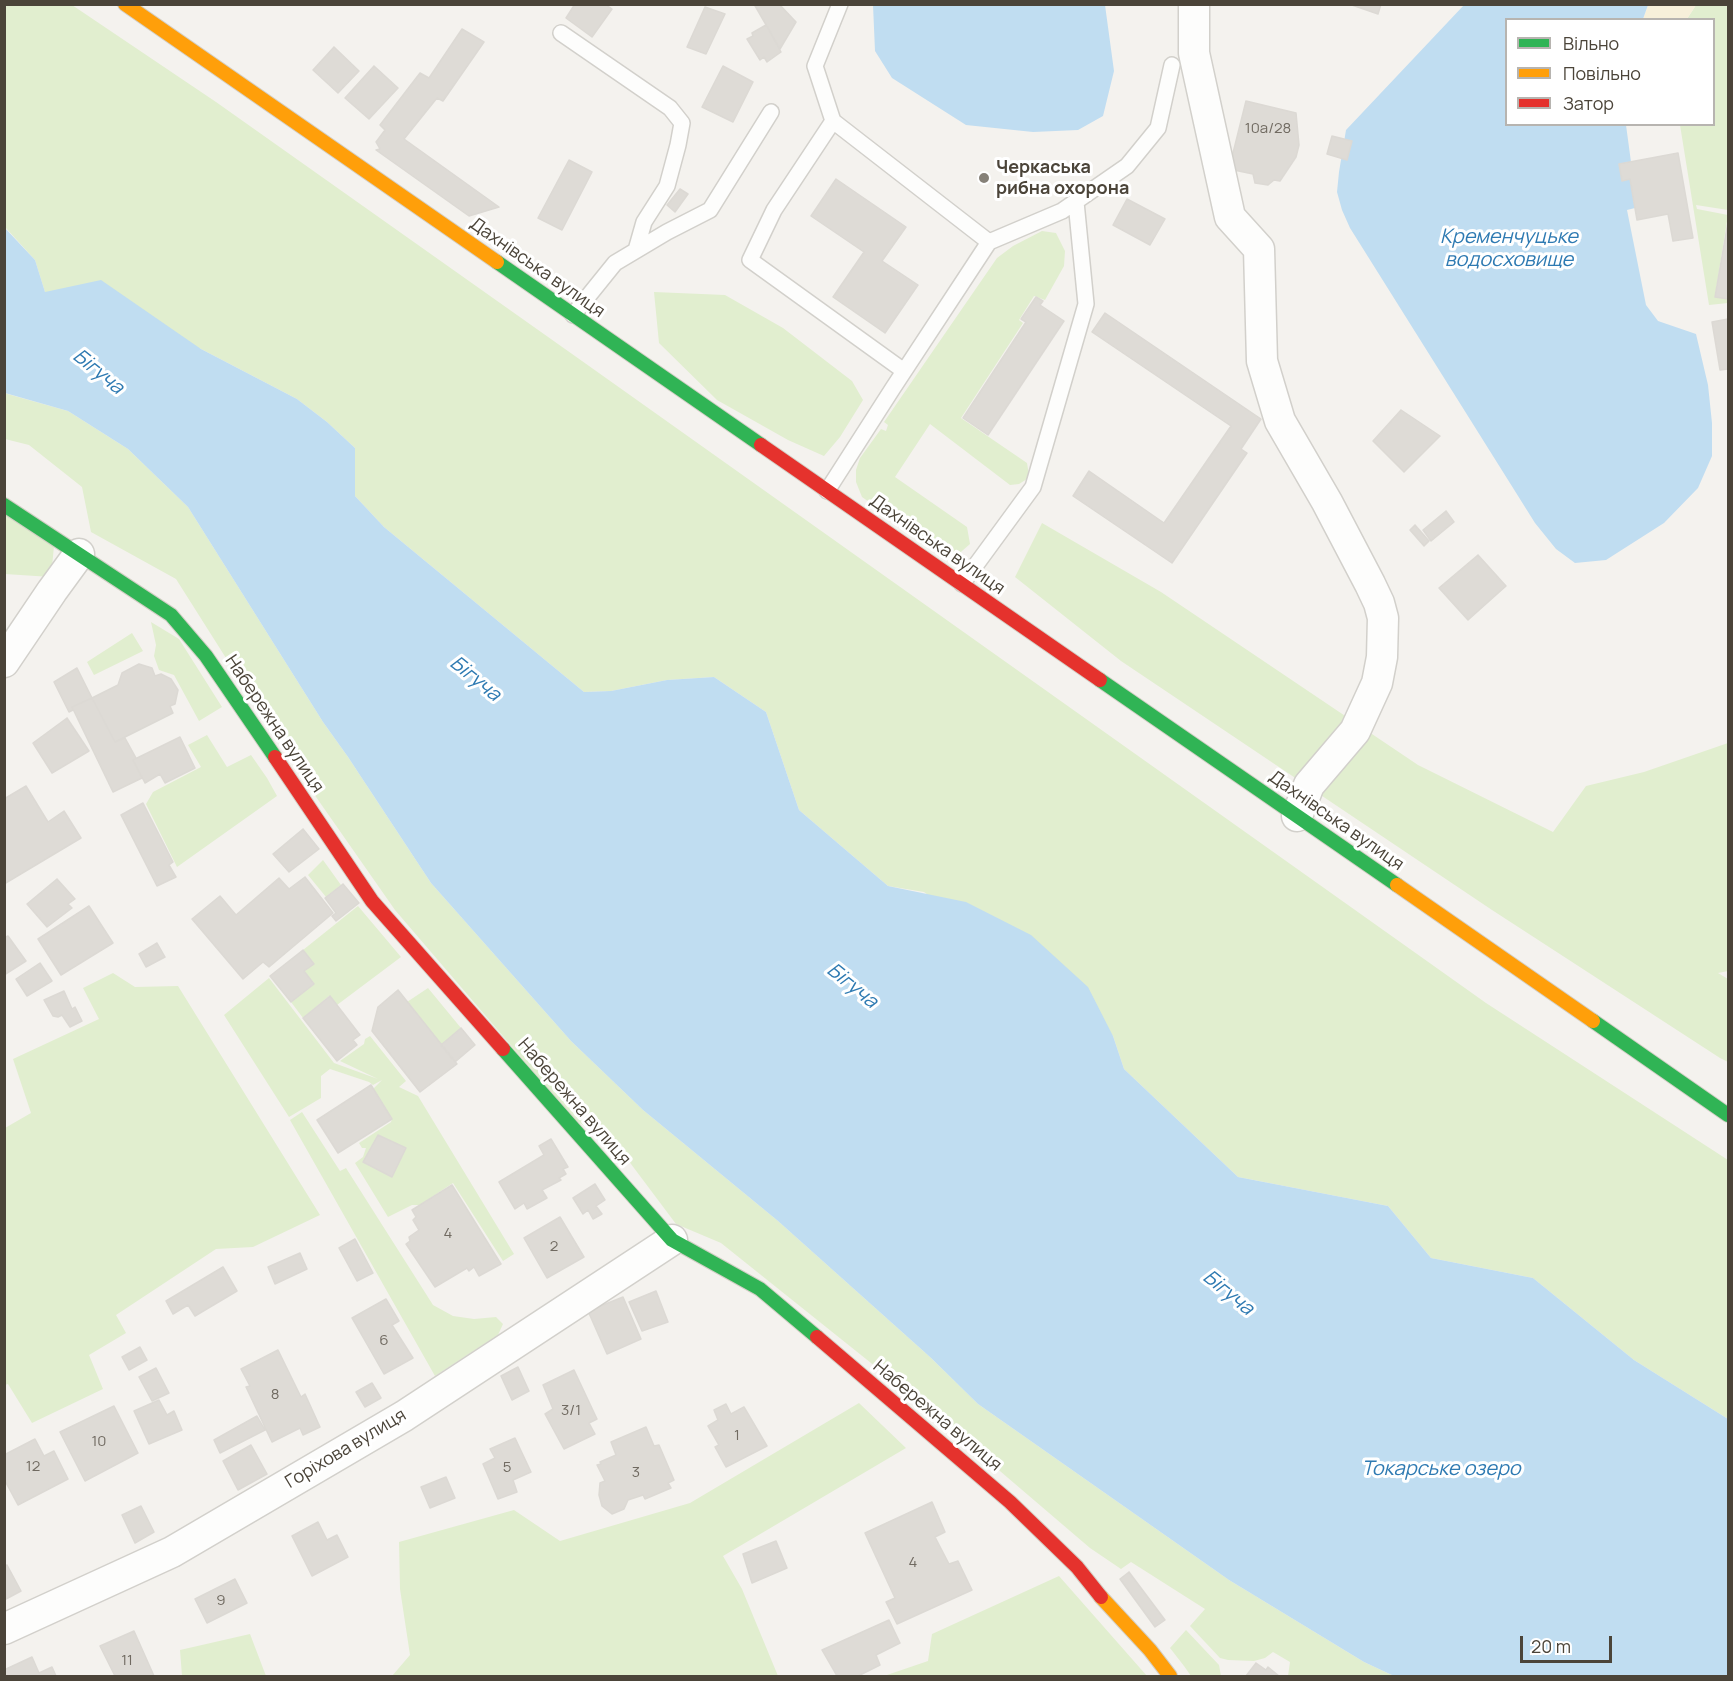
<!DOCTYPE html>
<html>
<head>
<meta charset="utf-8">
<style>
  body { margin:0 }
  #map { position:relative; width:1733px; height:1681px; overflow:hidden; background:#f4f2ee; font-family:Manrope,sans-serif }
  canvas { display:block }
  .frame { position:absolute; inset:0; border:6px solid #4b4439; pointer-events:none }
  .legend { position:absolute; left:1505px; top:18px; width:210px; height:108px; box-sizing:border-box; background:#fff; border:2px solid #b7b4b0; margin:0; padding:8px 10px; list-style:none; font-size:18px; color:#4b4439 }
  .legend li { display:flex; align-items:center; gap:12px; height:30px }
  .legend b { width:30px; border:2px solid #b7b4b0 }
  .scale { position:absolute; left:1520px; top:1636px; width:92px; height:27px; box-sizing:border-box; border:3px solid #4b4439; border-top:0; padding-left:8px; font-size:18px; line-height:21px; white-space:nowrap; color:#4b4439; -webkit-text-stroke:4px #fff; paint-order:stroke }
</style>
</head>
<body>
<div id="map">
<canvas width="1733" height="1681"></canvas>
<div class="frame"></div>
<ul class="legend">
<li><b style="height:8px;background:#30b455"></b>Вільно</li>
<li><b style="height:8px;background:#ff9f0a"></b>Повільно</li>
<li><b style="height:8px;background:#e5322d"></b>Затор</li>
</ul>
<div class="scale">20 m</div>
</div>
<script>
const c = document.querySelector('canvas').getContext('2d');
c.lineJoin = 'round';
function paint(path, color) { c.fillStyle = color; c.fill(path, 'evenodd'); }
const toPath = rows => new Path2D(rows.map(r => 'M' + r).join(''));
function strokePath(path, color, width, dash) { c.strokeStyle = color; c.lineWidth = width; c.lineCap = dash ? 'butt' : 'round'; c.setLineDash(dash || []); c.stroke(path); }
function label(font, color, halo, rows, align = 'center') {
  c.font = font + ' Manrope,sans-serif'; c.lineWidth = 6; c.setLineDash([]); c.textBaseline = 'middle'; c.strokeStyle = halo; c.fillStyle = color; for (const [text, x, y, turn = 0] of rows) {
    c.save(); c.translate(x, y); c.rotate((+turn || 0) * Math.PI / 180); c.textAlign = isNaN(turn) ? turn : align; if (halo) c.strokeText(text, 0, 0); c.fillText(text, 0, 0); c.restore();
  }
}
const green = toPath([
  [5,5,72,5,216,102,582,361,1486,1003,1728,1160,1728,1419,1634,1360,1533,1278,1431,1258,1388,1206,1238,1177,1124,1069,1113,1036,924,892,888,886,799,810,766,712,714,677,667,680,611,691,584,692,384,527,355,496,355,448,327,422,297,399,201,349,45,292,35,260,5,227],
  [1696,5,1728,5,1728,210,1696,205,1697,209,1728,215,1715,296,1728,299,1728,303,1709,305,1680,125,1714,124,1714,20,1687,19],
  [1042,231,1056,233,1065,251,1064,266,1045,300,1034,296,1019,320,1023,323,961,418,1027,463,1029,475,1027,479,1019,484,1010,485,930,424,895,477,967,527,970,544,954,558,949,558,862,497,856,482,856,470,860,458,881,429,886,431,888,425,884,422,997,258,1013,246],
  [654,292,725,295,783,328,852,381,863,400,840,437,824,456,788,440,717,400,659,343],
  [4,393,68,411,128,449,188,507,323,722,348,757,431,883,571,1041,643,1110,778,1221,930,1357,978,1404,1229,1580,1364,1662,1394,1676,1288,1676,1290,1662,1273,1652,1265,1658,1254,1661,1228,1660,1220,1658,1190,1626,1205,1609,1131,1562,1121,1569,1090,1548,911,1395,721,1243,676,1224,622,1152,574,1119,395,910,293,764,176,579,91,532,82,487,29,445,5,439],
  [4,503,54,546,51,577,5,574],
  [1042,523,1161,592,1418,765,1553,832,1586,786,1644,772,1728,743,1728,971,1718,973,1728,979,1728,1062,1720,1058,1492,910,1121,661,1015,577],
  [151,622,179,639,222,707,199,721,174,675,159,670,154,656,156,645],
  [132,633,143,651,94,675,87,662],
  [207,735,227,767,251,755,267,778,277,796,177,867,146,804,153,792,201,767,188,745],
  [323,860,341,885,326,897,308,875],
  [358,906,401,957,337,1005,329,996,303,1018,291,1002,314,984,304,971,313,964,303,950],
  [113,973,135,987,178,986,320,1215,253,1247,216,1249,116,1315,126,1333,89,1355,103,1389,32,1423,8,1384,5,1385,5,1128,31,1113,13,1059,99,1019,83,988],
  [269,978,334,1063,378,1079,340,1061,364,1044,365,1039,370,1036,406,1081,399,1087,418,1096,514,1254,503,1261,453,1183,420,1205,412,1205,388,1217,355,1163,363,1157,366,1148,362,1148,359,1143,391,1122,392,1119,373,1089,382,1080,373,1085,369,1082,330,1069,321,1076,321,1098,289,1117,224,1015],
  [428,988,461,1028,441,1045,407,1002],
  [302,1112,340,1171,346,1168,433,1305,453,1316,474,1319,496,1317,503,1324,498,1335,435,1376,290,1120],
  [859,1403,906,1448,723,1556,742,1589,778,1676,392,1676,410,1655,400,1589,399,1542,514,1510,560,1541,690,1503],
  [1059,1576,1147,1676,884,1676,928,1661,932,1634],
  [1186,1630,1219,1665,1221,1676,1191,1676,1184,1666,1170,1648],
  [250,1634,266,1676,182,1676,180,1650]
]);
const sand = toPath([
  [1648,5,1696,5,1687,19,1643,20]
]);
const water = toPath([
  [873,5,1105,5,1114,71,1103,116,1078,130,1033,132,966,125,892,78,875,51],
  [1464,5,1648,5,1643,19,1506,20,1506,124,1626,125,1631,162,1620,164,1622,180,1630,179,1635,208,1627,210,1646,305,1658,321,1696,334,1708,385,1712,423,1712,456,1698,488,1664,523,1606,560,1575,563,1556,549,1535,523,1350,228,1342,210,1337,192,1339,172,1346,130],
  [4,227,35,260,45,292,101,280,201,349,297,399,327,422,355,448,355,496,384,527,584,692,611,691,667,680,714,677,766,712,799,810,888,886,966,902,1031,935,1088,987,1113,1036,1124,1069,1238,1177,1388,1206,1431,1258,1533,1278,1634,1360,1728,1419,1728,1676,1394,1676,1364,1662,1229,1580,978,1404,930,1357,778,1221,643,1110,571,1041,431,883,348,757,323,722,188,507,128,449,68,411,5,393]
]);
const building = toPath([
  [575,4,605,4,612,9,592,37,566,18,575,4],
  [754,4,779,4,796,22,780,49,754,4],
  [1349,4,1381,4,1378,14,1349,4],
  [705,7,725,14,706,54,687,47,705,7],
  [766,25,781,52,767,62,764,57,760,60,747,39,753,36,752,33,766,25],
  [462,29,484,42,443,101,437,98,404,139,499,207,469,216,376,150,380,149,376,142,385,130,380,125,420,73,429,78,462,29],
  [334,47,359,71,338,93,313,70,334,47],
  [374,66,398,88,369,119,345,98,374,66],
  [723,66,753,82,733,122,702,107,723,66],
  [1246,101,1296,113,1299,145,1296,157,1280,181,1274,180,1268,185,1255,183,1253,174,1229,169,1246,101],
  [1332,136,1352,141,1347,160,1327,154,1332,136],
  [1678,153,1693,238,1673,241,1668,214,1637,220,1630,179,1622,181,1619,164,1678,153],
  [569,160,592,172,562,230,538,218,569,160],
  [836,179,906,227,882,261,918,285,885,333,833,297,864,252,811,216,836,179],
  [680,189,688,194,675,212,667,205,680,189],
  [1127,199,1165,219,1150,245,1113,225,1127,199],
  [1728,222,1728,299,1715,297,1728,222],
  [1036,297,1043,301,1040,305,1064,321,988,435,963,418,1026,322,1021,319,1036,297],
  [1105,313,1261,419,1241,449,1247,453,1172,563,1073,496,1089,471,1164,523,1231,426,1092,332,1105,313],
  [1728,319,1728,369,1720,370,1712,322,1728,319],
  [1401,410,1440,436,1404,472,1373,441,1401,410],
  [1446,511,1454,522,1431,541,1423,530,1446,511],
  [1415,525,1429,541,1424,546,1410,530,1415,525],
  [1478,555,1506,586,1468,620,1439,588,1478,555],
  [139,664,152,668,155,676,161,674,171,679,178,690,175,704,170,706,173,713,115,742,92,698,118,685,122,673,139,664],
  [77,668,92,698,72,707,73,710,69,712,54,682,77,668],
  [92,698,115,742,125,738,136,758,133,760,142,778,113,792,72,707,92,698],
  [67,718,89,751,52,773,33,743,67,718],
  [180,737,195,768,165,783,160,774,145,783,133,760,180,737],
  [26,786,48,822,64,811,81,838,4,884,4,799,26,786],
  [143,803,173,862,169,865,176,877,157,886,121,815,143,803],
  [303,829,319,849,289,872,273,854,303,829],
  [305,877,333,913,269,967,263,962,243,979,192,919,220,896,236,915,279,878,289,889,305,877],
  [57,879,75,899,68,904,72,908,47,927,27,904,57,879],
  [343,884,359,903,336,921,332,916,336,913,325,898,343,884],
  [89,906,113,943,61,975,38,939,89,906],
  [8,936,26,961,4,975,4,938,8,936],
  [157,943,165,957,146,967,139,954,157,943],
  [303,950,314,964,304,971,314,984,291,1002,270,976,303,950],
  [40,963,52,981,27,996,16,979,40,963],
  [398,990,457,1064,420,1092,372,1031,378,1007,398,990],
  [64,991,72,1009,75,1007,82,1021,70,1027,62,1015,58,1017,53,1016,44,1000,64,991],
  [330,996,360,1035,353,1040,357,1045,337,1061,303,1018,330,996],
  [461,1028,475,1045,455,1062,441,1045,461,1028],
  [371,1085,392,1119,338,1153,317,1120,371,1085],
  [378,1135,406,1148,392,1177,363,1162,378,1135],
  [551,1139,568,1167,563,1169,566,1174,559,1178,561,1180,542,1190,547,1198,527,1209,524,1203,515,1209,499,1182,544,1155,539,1146,551,1139],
  [595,1184,605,1200,596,1206,602,1214,593,1219,588,1210,583,1214,573,1198,595,1184],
  [452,1185,501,1264,479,1276,474,1267,469,1271,467,1268,435,1287,406,1244,410,1241,409,1237,419,1230,413,1220,416,1217,412,1210,452,1185],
  [560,1217,584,1257,547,1278,524,1238,560,1217],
  [355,1239,373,1273,357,1281,339,1248,355,1239],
  [300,1253,307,1269,275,1284,268,1267,300,1253],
  [223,1267,237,1291,195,1316,188,1305,173,1314,166,1301,223,1267],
  [656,1291,668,1322,642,1331,629,1302,656,1291],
  [623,1297,641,1339,607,1354,588,1311,623,1297],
  [386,1299,399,1321,392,1325,413,1358,384,1374,352,1318,386,1299],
  [140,1347,147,1360,129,1370,122,1357,140,1347],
  [278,1350,301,1397,305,1394,320,1427,303,1435,300,1428,272,1442,246,1387,250,1386,241,1369,278,1350],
  [518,1367,529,1391,512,1400,501,1376,518,1367],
  [156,1368,169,1393,152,1401,139,1377,156,1368],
  [574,1370,597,1419,589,1423,595,1434,564,1449,545,1414,553,1409,543,1385,574,1370],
  [372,1383,381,1398,365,1407,356,1392,372,1383],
  [159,1400,167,1415,174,1411,182,1430,149,1444,134,1411,159,1400],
  [726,1404,731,1414,744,1407,767,1446,726,1467,715,1447,719,1445,708,1426,718,1420,714,1410,726,1404],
  [114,1406,138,1453,85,1481,60,1432,114,1406],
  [257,1416,265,1430,220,1453,214,1440,257,1416],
  [646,1427,654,1446,659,1445,674,1480,668,1483,671,1488,645,1499,643,1495,628,1500,624,1509,612,1514,602,1506,599,1495,600,1483,605,1481,597,1465,601,1464,600,1462,616,1455,611,1442,646,1427],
  [515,1438,531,1472,513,1480,517,1492,498,1499,483,1464,495,1458,490,1449,515,1438],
  [35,1439,44,1456,54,1451,68,1479,18,1505,4,1479,4,1455,35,1439],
  [251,1445,267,1474,238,1490,223,1461,251,1445],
  [446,1477,455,1498,430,1508,421,1487,446,1477],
  [932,1502,945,1532,935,1537,949,1564,958,1561,972,1590,897,1624,886,1602,895,1598,865,1533,932,1502],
  [141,1506,154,1532,135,1543,122,1515,141,1506],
  [318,1522,327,1540,337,1535,348,1557,312,1576,292,1536,318,1522],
  [776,1541,787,1568,752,1583,743,1554,776,1541],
  [7,1565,21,1591,6,1599,4,1566,7,1565],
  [1129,1572,1165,1620,1155,1627,1120,1579,1129,1572],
  [235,1579,247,1603,207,1623,195,1599,235,1579],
  [889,1620,900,1643,876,1655,880,1665,858,1676,837,1676,822,1650,889,1620],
  [134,1631,154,1676,115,1676,100,1646,134,1631],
  [32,1657,39,1673,52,1667,56,1676,4,1676,4,1670,32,1657],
  [1256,1663,1266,1670,1268,1667,1279,1676,1246,1676,1256,1663]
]);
const lane = toPath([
  [840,4,815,66,833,121,989,242],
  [561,33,670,108,682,123,678,145,667,186,644,222,636,250],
  [833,121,774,210,750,260,904,371],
  [573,315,615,263,667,232,710,210,771,112],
  [827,491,893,388,989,242,1062,211,1127,166,1158,128,1172,65],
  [962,584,1033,487,1086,304,1076,202]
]);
const street = toPath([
  [1194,4,1194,53,1230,217,1259,249,1262,361,1280,421,1327,502,1370,584,1379,603,1383,618,1382,657,1377,683,1355,731,1309,785,1297,816],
  [4,662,52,591,79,554],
  [4,1629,172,1552,404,1416,672,1240]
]);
const fast = toPath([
  [497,262,761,445],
  [4,505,171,615,206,656,275,757],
  [1100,680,1397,885],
  [1593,1021,1728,1115],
  [503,1049,672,1240,760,1289,817,1337]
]);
const slow = toPath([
  [125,4,497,262],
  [1397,885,1593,1021],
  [1101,1597,1150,1650,1170,1676]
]);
const jam = toPath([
  [761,445,1100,680],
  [275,757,372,901,503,1049],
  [817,1337,1010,1502,1077,1567,1101,1597]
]);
const markers = [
  [984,178,6,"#868178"]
];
const numberNames = [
  ["10а/28",1268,129],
  ["4",448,1234],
  ["2",554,1247],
  ["6",384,1341],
  ["8",275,1395],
  ["3/1",571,1411],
  ["1",737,1436],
  ["10",99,1442],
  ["12",33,1467],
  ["5",507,1468],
  ["3",636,1473],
  ["4",913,1563],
  ["9",221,1601],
  ["11",127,1661]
];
const poiNames = [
  ["Черкаська",996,168],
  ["рибна охорона",996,189]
];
const streetNames = [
  ["Дахнівська вулиця",537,268,35],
  ["Дахнівська вулиця",937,545,35],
  ["Набережна вулиця",274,724,56],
  ["Дахнівська вулиця",1336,821,35],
  ["Набережна вулиця",574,1102,49],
  ["Набережна вулиця",937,1416,40],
  ["Горіхова вулиця",346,1449,-31]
];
const waterNames = [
  ["Кременчуцьке",1509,237],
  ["водосховище",1509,260],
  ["Бігуча",98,372,39],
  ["Бігуча",475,679,39],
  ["Бігуча",852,986,39],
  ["Бігуча",1228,1293,39],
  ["Токарське озеро",1441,1469]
];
paint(green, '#e1eecf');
paint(sand, '#f7f0da');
paint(water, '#c0ddf1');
paint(building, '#dedbd6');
strokePath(building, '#dcd9d4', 1.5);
strokePath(lane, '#d2d0cb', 18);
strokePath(street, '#d2d0cb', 33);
strokePath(fast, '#d3cfc5', 16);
strokePath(slow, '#d3cfc5', 16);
strokePath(jam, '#d3cfc5', 16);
strokePath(lane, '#fdfdfc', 15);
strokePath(street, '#fdfdfc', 30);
strokePath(fast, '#30b455', 14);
strokePath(slow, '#ff9f0a', 14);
strokePath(jam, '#e5322d', 14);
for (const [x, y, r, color] of markers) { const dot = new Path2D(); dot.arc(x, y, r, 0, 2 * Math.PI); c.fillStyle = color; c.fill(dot); strokePath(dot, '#fff', 2); }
label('15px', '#706a61', null, numberNames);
label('bold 18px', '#4b4439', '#fff', poiNames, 'left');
label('18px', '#4b4439', '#fff', streetNames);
label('italic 20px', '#2e7ab2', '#fff', waterNames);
</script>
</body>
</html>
